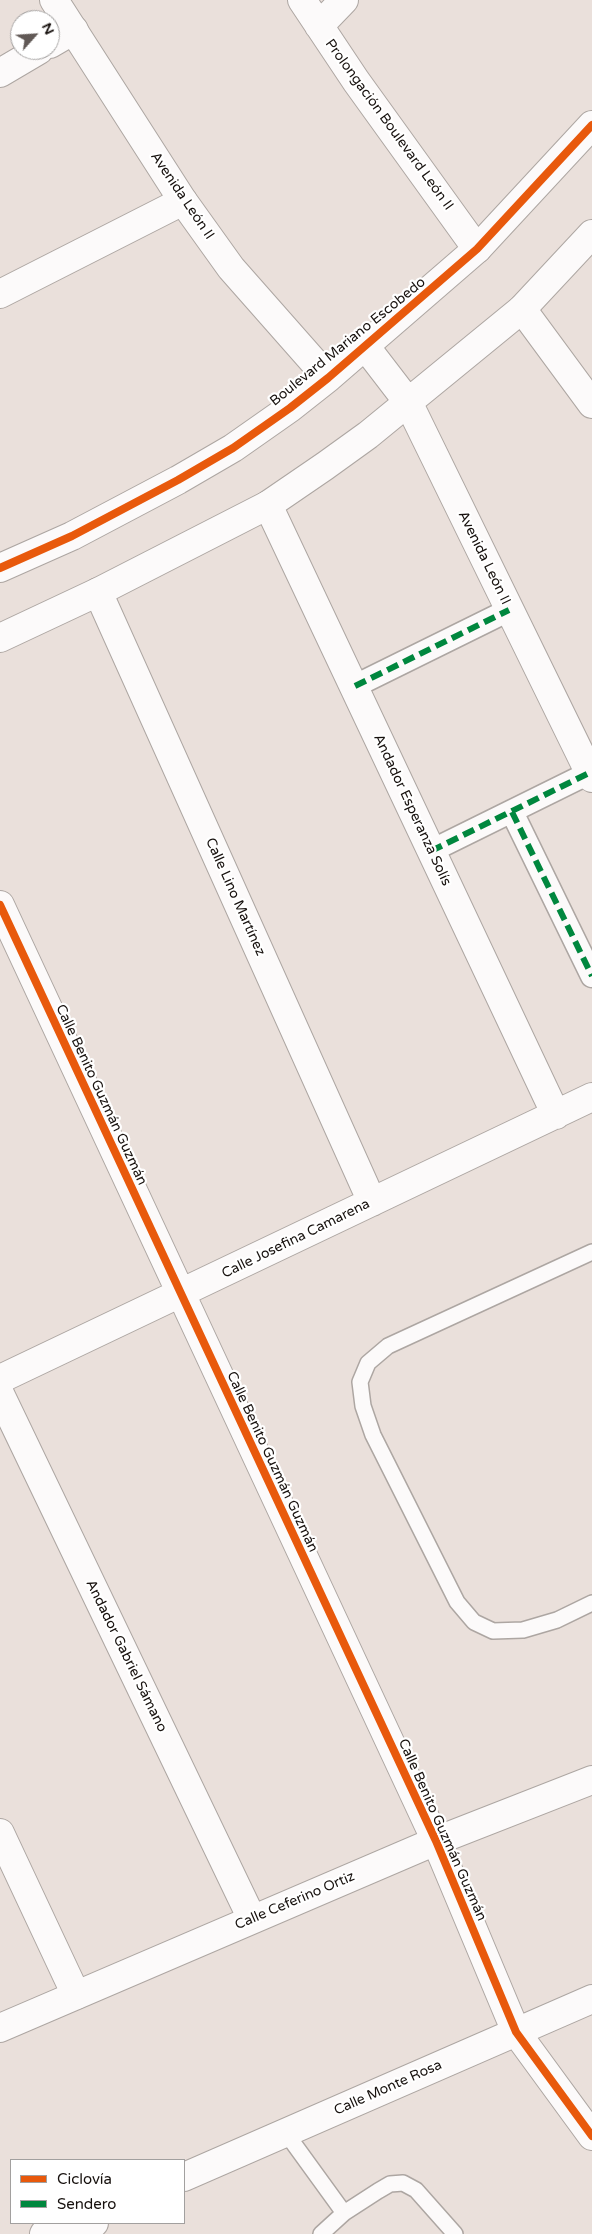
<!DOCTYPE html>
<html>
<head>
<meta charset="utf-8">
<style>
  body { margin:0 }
  #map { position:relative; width:592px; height:2234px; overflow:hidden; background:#eae0db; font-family:"Varela Round",sans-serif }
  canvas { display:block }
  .legend { position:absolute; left:10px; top:2159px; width:175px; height:65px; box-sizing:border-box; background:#fff; border:1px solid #a2a09f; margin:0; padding:6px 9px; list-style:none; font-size:15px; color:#17110e }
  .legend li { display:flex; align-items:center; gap:10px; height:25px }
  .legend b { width:25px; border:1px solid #a2a09f }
  .north { position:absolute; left:10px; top:10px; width:50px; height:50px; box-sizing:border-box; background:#fff; border:1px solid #a2a09f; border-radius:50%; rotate:64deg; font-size:14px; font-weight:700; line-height:20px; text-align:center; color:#17110e }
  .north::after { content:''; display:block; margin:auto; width:18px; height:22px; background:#615956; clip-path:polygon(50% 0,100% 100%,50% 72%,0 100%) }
</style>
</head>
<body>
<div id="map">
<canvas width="592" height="2234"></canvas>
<ul class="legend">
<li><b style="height:6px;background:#e8590c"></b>Ciclovía</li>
<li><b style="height:6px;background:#00873e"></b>Sendero</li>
</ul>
<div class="north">N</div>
</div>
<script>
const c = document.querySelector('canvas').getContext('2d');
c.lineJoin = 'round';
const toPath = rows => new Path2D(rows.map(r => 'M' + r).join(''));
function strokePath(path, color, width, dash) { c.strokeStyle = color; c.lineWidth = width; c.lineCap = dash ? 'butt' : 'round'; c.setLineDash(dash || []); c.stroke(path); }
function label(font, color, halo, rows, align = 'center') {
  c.font = font + ' "Varela Round",sans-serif'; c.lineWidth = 4.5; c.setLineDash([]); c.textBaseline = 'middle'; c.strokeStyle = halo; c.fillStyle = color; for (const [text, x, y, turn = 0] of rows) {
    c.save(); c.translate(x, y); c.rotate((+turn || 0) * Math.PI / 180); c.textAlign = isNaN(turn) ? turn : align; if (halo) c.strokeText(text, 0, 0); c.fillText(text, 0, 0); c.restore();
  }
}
const service = toPath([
  [592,1252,388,1346,368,1363,360,1382,363,1406,373,1435,457,1602,474,1622,493,1631,523,1630,557,1620,592,1603],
  [286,2133,344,2213],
  [321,2234,344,2213,378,2191,390,2184,403,2183,416,2190,455,2234]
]);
const pedestrian = toPath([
  [355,686,509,610],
  [512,812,592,976],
  [431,851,589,773]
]);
const minor = toPath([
  [302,0,356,81,477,249],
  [319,26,344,0],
  [50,44,74,30],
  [0,73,39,50],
  [0,294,183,201],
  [522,309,592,404],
  [268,505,556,1115],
  [98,592,372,1202],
  [0,905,436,1841,516,2032,592,2136],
  [0,1379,592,1097],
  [0,1394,252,1919],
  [0,1833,76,1995],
  [184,2177,592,1999],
  [44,2234,69,2223]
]);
const tertiary = toPath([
  [54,0,183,201,231,268,328,378],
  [365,346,408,402,592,778],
  [0,568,72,536,178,480,233,448,290,408,328,378,477,249,592,125],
  [0,638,98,592,268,505,325,466,368,435,522,309,592,234],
  [0,2028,436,1841,592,1780],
  [82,2234,94,2223]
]);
const quiet = toPath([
  [355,686,509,610],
  [512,812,592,976],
  [431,851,589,773]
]);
const cycleway = toPath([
  [0,568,72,536,178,480,233,448,290,408,328,378,477,249,592,125],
  [0,905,436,1841,516,2032,592,2136]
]);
const streetNames = [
  ["Prolongación Boulevard León II",389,125,54],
  ["Avenida León II",182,196,56],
  ["Boulevard Mariano Escobedo",348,342,-39],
  ["Avenida León II",484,558,64],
  ["Andador Esperanza Solís",412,810,65],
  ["Calle Lino Martínez",235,897,66],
  ["Calle Benito Guzmán Guzmán",101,1095,65],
  ["Calle Josefina Camarena",296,1239,-26],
  ["Calle Benito Guzmán Guzmán",272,1462,65],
  ["Andador Gabriel Sámano",126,1656,64],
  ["Calle Benito Guzmán Guzmán",442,1830,66],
  ["Calle Ceferino Ortiz",295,1901,-23],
  ["Calle Monte Rosa",388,2088,-24]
];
strokePath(service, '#ada6a2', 18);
strokePath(pedestrian, '#ada6a2', 25);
strokePath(minor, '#ada6a2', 30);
strokePath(tertiary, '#ada6a2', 30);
strokePath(service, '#fcfafa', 15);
strokePath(pedestrian, '#fcfafa', 22);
strokePath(minor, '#fcfafa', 28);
strokePath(tertiary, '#fcfafa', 28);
strokePath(quiet, '#00873e', 6, [12, 6]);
strokePath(cycleway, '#e8590c', 8);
label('14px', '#17110e', '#fff', streetNames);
</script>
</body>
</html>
